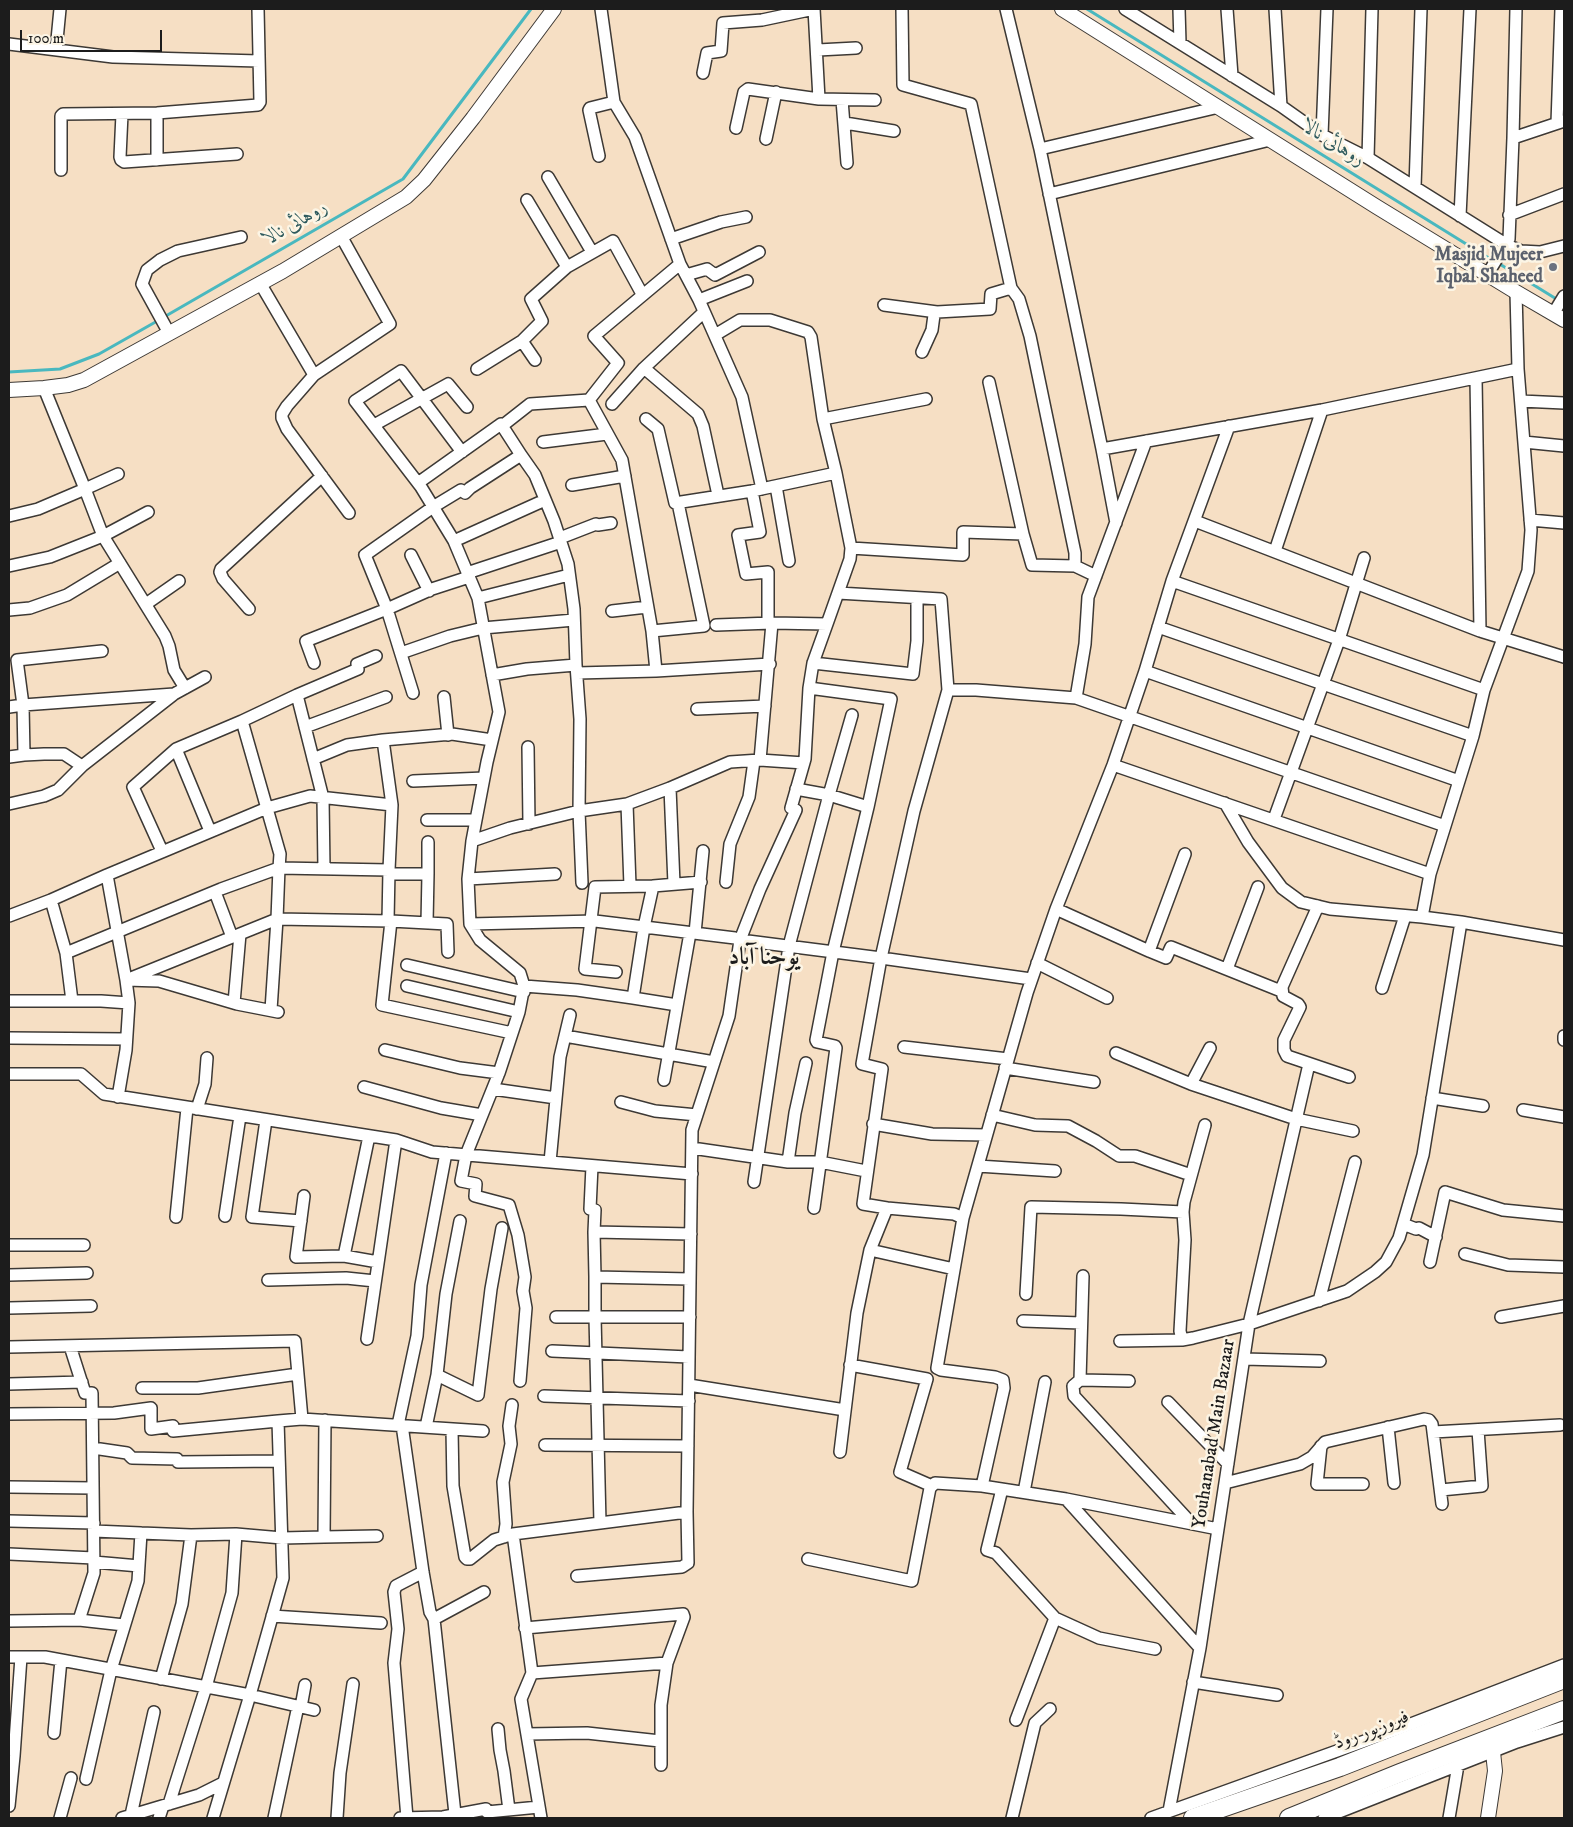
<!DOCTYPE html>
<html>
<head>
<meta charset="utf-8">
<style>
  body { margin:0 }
  #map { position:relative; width:1573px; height:1827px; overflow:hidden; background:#f6dfc4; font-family:"IM FELL DW Pica",serif }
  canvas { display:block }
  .frame { position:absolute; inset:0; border:10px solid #1c1c1c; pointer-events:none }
  .scale { position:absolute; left:20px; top:30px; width:142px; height:22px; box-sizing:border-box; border:2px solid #1c1c1c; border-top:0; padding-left:6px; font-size:15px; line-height:18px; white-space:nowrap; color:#1c1c1c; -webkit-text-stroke:4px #fcf5e5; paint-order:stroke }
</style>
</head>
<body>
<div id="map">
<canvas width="1573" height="1827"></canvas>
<div class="frame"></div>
<div class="scale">100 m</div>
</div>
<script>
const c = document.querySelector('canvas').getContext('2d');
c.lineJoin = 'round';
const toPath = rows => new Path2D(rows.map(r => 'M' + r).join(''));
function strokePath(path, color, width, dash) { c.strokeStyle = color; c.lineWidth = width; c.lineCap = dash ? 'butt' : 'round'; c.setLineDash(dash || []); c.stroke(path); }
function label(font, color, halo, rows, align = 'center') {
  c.font = font + ' "IM FELL DW Pica",Amiri,serif'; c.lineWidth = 5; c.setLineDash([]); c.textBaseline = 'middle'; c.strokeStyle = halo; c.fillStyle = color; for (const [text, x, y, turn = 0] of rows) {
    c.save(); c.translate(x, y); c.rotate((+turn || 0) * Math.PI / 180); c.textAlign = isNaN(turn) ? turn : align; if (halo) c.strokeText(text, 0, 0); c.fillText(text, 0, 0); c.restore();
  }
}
const stream = toPath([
  [1087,9,1492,260],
  [1498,263,1558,300],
  [164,317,403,179,531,9],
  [9,372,60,369,99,354,159,320]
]);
const minor = toPath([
  [601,9,614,102,635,137,680,264,699,300,742,397,762,489],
  [814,9,819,99],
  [902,9,903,85,971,104,1011,288,1019,299,1030,336,1075,553,1075,566,1096,576],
  [1006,9,1040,149,1102,449,1322,410,1518,369],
  [1125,9,1281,106,1322,135,1368,158,1507,245,1521,251,1540,252,1564,246],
  [1179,9,1180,43],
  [1227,9,1232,76],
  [1275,9,1281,106],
  [9,44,113,57,259,61],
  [56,50,60,9],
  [818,50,856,48],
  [703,73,707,53,721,51,723,23,762,20,814,9],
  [842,100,847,163],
  [122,114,120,157,121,160,124,162,237,154],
  [845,123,894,131],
  [1557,123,1561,9],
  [736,128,744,92,748,89,819,99,875,100],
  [1322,135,1327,9],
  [1513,138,1516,9],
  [766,139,776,92],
  [1040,149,1219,107],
  [599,156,589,110,590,108,614,102],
  [1368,158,1372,9],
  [157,160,157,113],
  [61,170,61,116,63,114,157,113,258,105,260,102,258,9],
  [548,177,592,252],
  [1415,187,1421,9],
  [1049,194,1270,140],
  [527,200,567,267],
  [1509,215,1564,194],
  [1460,216,1470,9],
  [341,236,390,324,314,375,287,406,282,414,282,418,287,429,349,513],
  [671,239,721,222,746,217],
  [686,275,707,269,715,275,759,252],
  [1487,275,1509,239,1513,138,1564,121],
  [260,283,314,375],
  [1516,292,1518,369,1531,530,1528,571,1484,690,1473,736,1430,874,1422,917,1461,922,1564,940],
  [699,300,747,281],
  [884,305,937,312],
  [1553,314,1564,296],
  [169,333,142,284,147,270,160,260,178,251,241,237],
  [715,335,740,320,770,320,808,332,811,337,823,419,836,473,851,548,850,559,827,624,772,623,760,760],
  [922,352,932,330,934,315,937,312,990,309,991,294,1011,288],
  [535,360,522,341,542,321,531,299,567,267,613,241,642,294],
  [644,368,698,414,703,426,718,495],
  [477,369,522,341],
  [1476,378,1480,631],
  [989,382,1023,534],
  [589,400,618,363,594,336,680,264],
  [1521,401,1564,403],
  [612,404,644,368,704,312],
  [646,419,658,429,675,503,752,491,836,473],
  [823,419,926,399],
  [374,425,448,384,467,407],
  [502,426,530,404,589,400,622,460,652,631,656,671],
  [1146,441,1088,597,1085,644,1076,698,1445,826],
  [543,442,607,434],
  [1524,442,1564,446],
  [1102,449,1116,523],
  [462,452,401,371,355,401,421,487,454,541,478,598,499,712,487,762,472,841,468,879,470,924,480,940,520,973,524,986,519,1012,499,1073,466,1155,461,1181,476,1184,475,1196,509,1205,518,1235,525,1277,523,1291,526,1308,520,1381],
  [118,474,85,489,103,536,165,636,169,646,174,670,185,688],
  [418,483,501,424,521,455],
  [572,485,625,476],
  [776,486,789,561],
  [752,491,760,532,738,535,746,574,768,572,768,623],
  [9,516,38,509,85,489,44,388],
  [1530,520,1564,523],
  [1195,521,1480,631,1564,657],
  [560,538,596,524,598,525,611,523],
  [454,541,545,500],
  [851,548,963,555,963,532,1023,534,1032,565,1075,566],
  [1275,551,1322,410],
  [411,555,429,591],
  [9,566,50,557,103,536,148,512],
  [467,573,561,542],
  [1172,581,1484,690],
  [838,593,941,599,948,690,914,811,881,958,862,1064,882,1069,863,1204,887,1208,870,1250,857,1313,840,1452],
  [478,598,569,575],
  [146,604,179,581],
  [249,609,223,579,220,572,221,569,322,476],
  [9,610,30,608,67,595,120,563],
  [612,611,647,607],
  [716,625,772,623],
  [1158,627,1473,736],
  [652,631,704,626,678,503],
  [401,653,450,636,483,628,574,620],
  [314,663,306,641,387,609,432,589,469,577],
  [813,663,913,674,917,641,917,598],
  [576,665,580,719,579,811,582,883],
  [1145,671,1459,781],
  [577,673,656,671,770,664],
  [809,688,891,699,868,807],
  [948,690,976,690,1076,698],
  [413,693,387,609,365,555,433,507,461,490,465,493,470,488,521,455,535,475,554,521,568,564,574,609,576,665,527,669,492,675],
  [297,695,242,721,280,854,279,868,389,870,388,921],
  [444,697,448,735],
  [9,707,23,705,17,660,102,651],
  [697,709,765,706],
  [305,727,386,697],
  [383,740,392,805],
  [528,747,529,824],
  [176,749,242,721],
  [24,755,44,754,64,754,82,766],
  [9,757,24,755,23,705,174,694,205,677],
  [313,759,347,745,383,740,452,734,492,740],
  [1113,765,1430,874],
  [413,781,484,778],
  [796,789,829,795,868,807,833,952,816,1040,817,1042,835,1046,836,1048,814,1208],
  [1225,803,1248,842,1282,888,1301,902,1330,909,1422,917],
  [9,804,44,796,58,790,82,766,173,695],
  [627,804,630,886],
  [1274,819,1339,640,1364,558],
  [427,820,476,820],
  [472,841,510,828,579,811,627,804,670,788],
  [162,851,133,787,176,749,210,831],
  [324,869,323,798,297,695,358,669,357,664,376,656],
  [389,874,428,874,427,923],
  [428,874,428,842],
  [468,879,555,874],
  [726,882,730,844,749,797,754,761],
  [674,884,670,788,730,762,760,760,804,763],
  [215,892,232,937],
  [1318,906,1282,987,1283,996,1298,1004,1300,1007,1284,1040,1284,1050,1287,1056,1349,1077],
  [1056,909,1149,951,1185,854],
  [9,916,51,900],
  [470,924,595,921,735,938,740,940,881,958,1031,979],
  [695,933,703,851],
  [1149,951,1166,958,1171,947,1281,991],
  [448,952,447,924,391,921,382,1005,512,1033],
  [66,953,51,900,107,875],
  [1037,963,1107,998],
  [407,965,524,992],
  [1227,969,1258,887],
  [616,972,585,969,595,887,653,886],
  [407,986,519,1012],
  [524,986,577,990,633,998],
  [1382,988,1405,916],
  [9,1001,101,1001,129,1003,126,1050,118,1097],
  [72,1001,66,953,221,889,279,868,277,919,126,980,129,1003],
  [234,1003,240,934],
  [677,1005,633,998,644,927,653,886,701,882],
  [271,1010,277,919,391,921],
  [278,1012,237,1004,159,981,126,980,107,875,267,808,310,796,392,805,389,870],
  [565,1036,714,1062],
  [1564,1036,1564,1040],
  [9,1038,126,1039],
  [904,1047,1008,1059],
  [1210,1048,1191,1084,1296,1119,1353,1131],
  [385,1050,460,1068,499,1073],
  [1116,1053,1191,1084],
  [806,1063,795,1113,788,1162,820,1162,866,1171],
  [1005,1068,1094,1082],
  [9,1074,81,1074,104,1094,396,1140,432,1152,692,1174],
  [664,1080,690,933],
  [364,1087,441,1108,482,1115],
  [493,1089,556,1098],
  [1432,1098,1483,1106],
  [621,1102,655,1111,697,1115],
  [197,1109,205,1084,207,1058],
  [1523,1110,1564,1117],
  [992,1115,1035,1125,1068,1126,1096,1141,1119,1156,1135,1156,1191,1175],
  [266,1120,252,1217,301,1221],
  [873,1124,932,1134,986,1135],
  [1205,1125,1184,1202,1183,1212,1185,1240,1180,1331,1182,1340,1193,1338,1249,1324,1347,1291,1375,1272,1386,1262,1399,1238,1423,1155,1461,922],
  [369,1136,344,1256,378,1262],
  [692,1148,788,1162],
  [550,1162,560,1057,570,1015],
  [592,1166,590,1209,595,1210,594,1232,691,1234],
  [978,1166,1055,1171],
  [754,1182,789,946,829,795,852,715],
  [304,1196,296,1257,344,1256],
  [887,1208,954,1214,963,1218],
  [225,1216,240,1116],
  [176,1217,187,1108],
  [1403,1224,1416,1229,1419,1228,1436,1237],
  [594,1232,595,1277,690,1279],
  [9,1245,84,1245],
  [870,1250,954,1269],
  [1465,1254,1508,1265,1564,1267],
  [1430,1262,1445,1192,1503,1210,1564,1216],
  [9,1275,87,1273],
  [1083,1276,1080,1380,1073,1386,1074,1396,1191,1523],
  [595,1277,595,1317,690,1317],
  [268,1280,346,1278,375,1281],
  [1026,1294,1031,1207,1121,1209,1183,1212],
  [1319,1301,1355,1162],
  [9,1308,91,1306],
  [556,1317,595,1317,600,1523],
  [1501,1317,1564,1306],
  [1023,1321,1081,1323],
  [367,1339,396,1140],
  [1120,1341,1182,1340],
  [70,1346,85,1393,92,1393,94,1573,79,1620,124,1625],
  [9,1347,295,1341,302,1419,278,1421,283,1578,250,1695,45,1657,9,1657],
  [552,1351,689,1357],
  [1244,1359,1320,1361],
  [850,1365,927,1379,900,1472,932,1486],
  [437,1375,478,1395,491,1289,502,1228],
  [1080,1380,1129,1381],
  [9,1384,82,1382],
  [689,1385,845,1410],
  [142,1388,198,1388,298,1374],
  [544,1396,689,1401],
  [1168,1402,1228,1464],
  [9,1414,114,1413,151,1408,151,1429,173,1426,173,1431,278,1421],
  [302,1419,483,1431],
  [398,1425,417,1336,421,1285,446,1153],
  [402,1425,423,1572,430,1612,434,1619],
  [426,1427,437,1375,446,1294,460,1221],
  [1388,1427,1394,1483],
  [452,1429,453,1486,465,1557,467,1559,470,1559,494,1540,513,1534,687,1512,692,1130,729,1016,740,940,760,889,796,810,791,808,805,759,809,688,813,663,827,624],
  [1433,1432,1560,1425],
  [545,1445,688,1446],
  [1321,1446,1317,1484,1363,1484],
  [93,1448,127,1453,132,1458,177,1459,178,1462,279,1461],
  [1225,1483,1300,1464,1312,1457,1325,1442,1424,1419,1429,1420,1432,1424,1442,1504],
  [982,1486,1004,1388,1003,1380,995,1377,941,1370,937,1368,963,1218,1027,993,1056,909,1113,765,1145,671,1172,581,1229,426],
  [9,1487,93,1488],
  [1002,1489,987,1550,996,1553,1055,1618,1099,1638,1155,1649],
  [1441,1490,1482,1486,1478,1430],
  [1024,1492,1045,1382],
  [1066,1499,1200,1648],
  [9,1521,94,1523],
  [94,1531,141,1533],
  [513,1534,532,1673,521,1699,541,1818],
  [324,1537,377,1536],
  [504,1537,506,1524,503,1482,511,1444,509,1426,512,1405],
  [9,1554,94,1558],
  [808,1559,912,1581,930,1488,935,1483,982,1486,1066,1499,1218,1529],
  [94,1562,139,1566],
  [577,1576,682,1567,688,1563,687,1512],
  [272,1616,381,1623],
  [9,1621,79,1620],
  [525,1628,683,1614,684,1617,667,1663,661,1705,661,1765],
  [532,1673,667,1663],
  [161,1679,182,1604,191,1535,236,1534],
  [1193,1682,1277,1695],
  [301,1707,305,1685],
  [1016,1720,1055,1618],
  [498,1729,500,1750,504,1771,509,1810],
  [54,1733,61,1660],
  [527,1734,587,1733,660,1741],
  [86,1779,111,1670,138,1581,141,1533,191,1535],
  [169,1804,206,1687,232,1593,236,1534,282,1538,324,1537,325,1420],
  [9,1806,14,1756,21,1657],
  [1169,1811,1200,1648,1249,1324,1309,1064],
  [455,1814,434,1619,484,1592],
  [131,1815,154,1712],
  [60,1818,71,1778],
  [122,1818,199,1795,223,1783],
  [159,1818,163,1806],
  [213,1818,250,1695,314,1710],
  [274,1818,298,1706],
  [337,1818,340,1773,353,1684],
  [400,1818,443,1817,486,1809,487,1812,539,1807],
  [407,1818,394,1663,398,1629,394,1592,396,1586,423,1572],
  [1012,1818,1035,1723,1050,1709],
  [1151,1818,1398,1729,1564,1665],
  [1324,1818,1517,1742,1564,1727],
  [1449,1818,1458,1765]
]);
const tertiary = toPath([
  [1062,9,1377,207,1516,292,1564,320],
  [9,390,44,388,68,385,84,380,283,271,406,197,424,180,473,118,554,9],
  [1488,1739,1493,1752,1495,1771,1488,1818]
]);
const primary = toPath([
  [1193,1818,1340,1767,1564,1679],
  [1289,1818,1400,1773,1564,1710]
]);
const markers = [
  [1553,267,5,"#6b7280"]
];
const worshipNames = [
  ["Masjid Mujeer",1543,256],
  ["Iqbal Shaheed",1543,278]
];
const streetNames = [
  ["Youhanabad Main Bazaar",1215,1434,-81],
  ["فیروزپور روڈ",1372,1731,-21]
];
const waterNames = [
  ["روہائی نالا",1333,144,32],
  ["روہائی نالا",296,224,-30]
];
const districtNames = [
  ["یوحنا آباد",764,959]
];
strokePath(stream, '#49b8bf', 3);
strokePath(minor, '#3d3935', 14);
strokePath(tertiary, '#3d3935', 16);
strokePath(primary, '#3d3935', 20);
strokePath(minor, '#fff', 11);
strokePath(tertiary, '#fff', 14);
strokePath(primary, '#fff', 18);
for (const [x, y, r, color] of markers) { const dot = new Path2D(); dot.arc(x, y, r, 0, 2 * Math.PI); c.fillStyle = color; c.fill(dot); strokePath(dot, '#fcf5e5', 2); }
label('bold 19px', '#5b616d', '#fcf5e5', worshipNames, 'right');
label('19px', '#1c1c1c', '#fcf5e5', streetNames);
label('italic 20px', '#2e5a5d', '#fcf5e5', waterNames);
label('bold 24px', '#1c1c1c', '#fcf5e5', districtNames);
</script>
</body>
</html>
